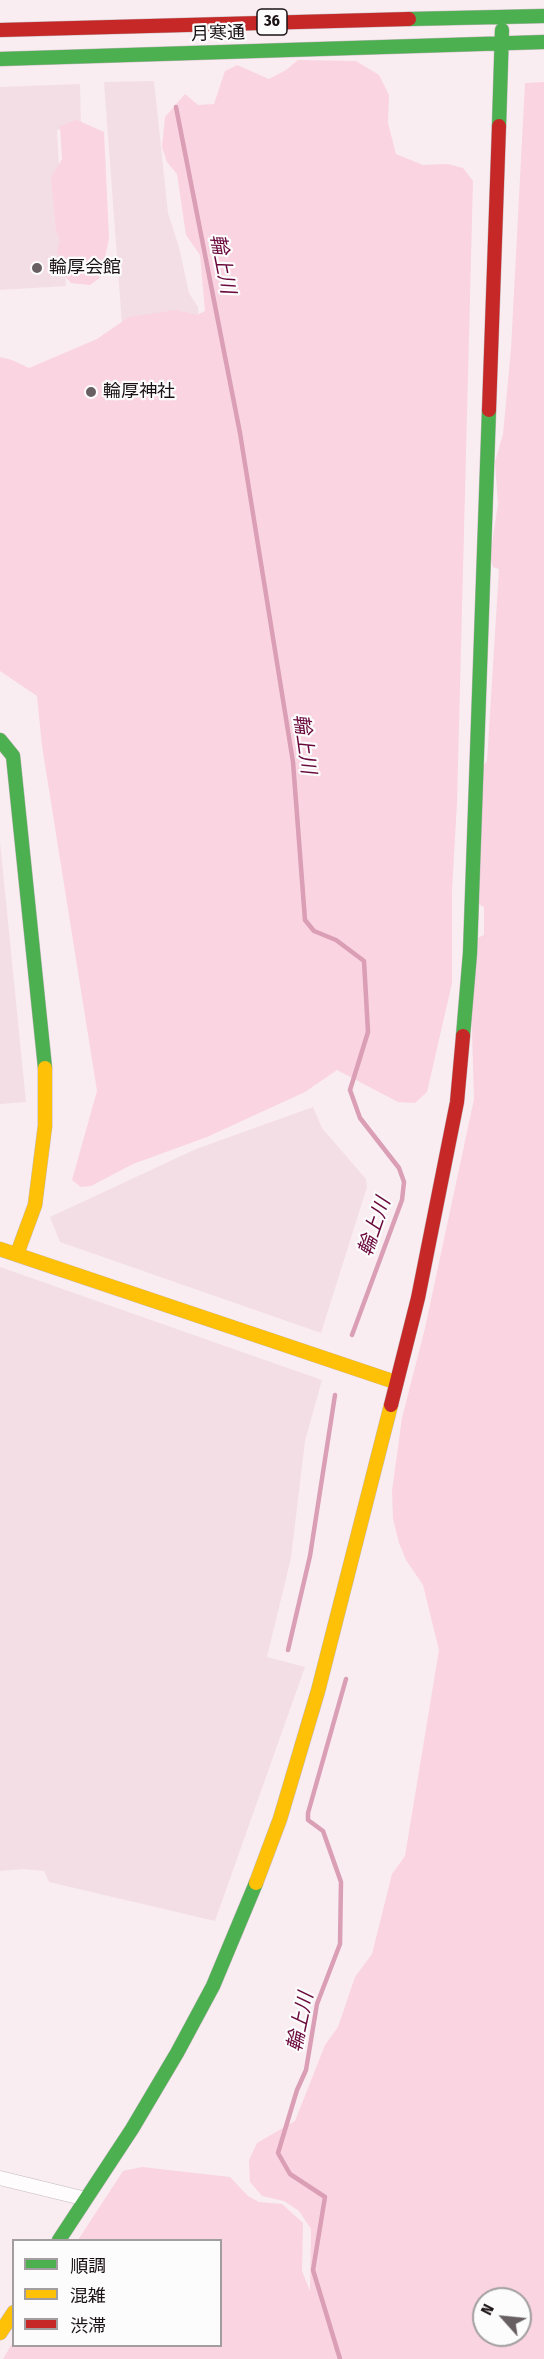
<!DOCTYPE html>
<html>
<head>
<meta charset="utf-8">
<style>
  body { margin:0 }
  #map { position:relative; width:544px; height:2359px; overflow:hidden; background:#f9edf1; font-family:"Fira Sans Condensed","Noto Sans JP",sans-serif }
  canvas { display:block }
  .legend { position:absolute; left:12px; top:2239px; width:210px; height:108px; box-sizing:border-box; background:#fcfcfc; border:2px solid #a29ea0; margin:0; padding:8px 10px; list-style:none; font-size:18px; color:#1a1215 }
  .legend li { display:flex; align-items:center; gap:12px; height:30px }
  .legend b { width:30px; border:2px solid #a29ea0 }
  .north { position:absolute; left:472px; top:2287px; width:60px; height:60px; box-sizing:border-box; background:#fcfcfc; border:2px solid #a29ea0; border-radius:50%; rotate:297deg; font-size:16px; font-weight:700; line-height:24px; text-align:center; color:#1a1215 }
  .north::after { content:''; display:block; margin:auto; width:21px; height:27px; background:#685f62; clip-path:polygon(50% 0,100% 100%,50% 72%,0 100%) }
</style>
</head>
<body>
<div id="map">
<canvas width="544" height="2359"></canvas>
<ul class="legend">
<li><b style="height:8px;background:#4caf50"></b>順調</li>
<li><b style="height:8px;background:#ffc107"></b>混雑</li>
<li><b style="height:8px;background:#c62828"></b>渋滞</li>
</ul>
<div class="north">N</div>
</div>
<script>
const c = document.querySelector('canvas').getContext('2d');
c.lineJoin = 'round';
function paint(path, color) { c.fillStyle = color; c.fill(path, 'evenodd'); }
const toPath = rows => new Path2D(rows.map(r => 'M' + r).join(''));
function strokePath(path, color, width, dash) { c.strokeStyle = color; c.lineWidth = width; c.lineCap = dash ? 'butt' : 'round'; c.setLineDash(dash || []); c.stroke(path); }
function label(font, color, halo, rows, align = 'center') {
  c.font = font + ' "Fira Sans Condensed","Noto Sans JP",sans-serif'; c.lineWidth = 4.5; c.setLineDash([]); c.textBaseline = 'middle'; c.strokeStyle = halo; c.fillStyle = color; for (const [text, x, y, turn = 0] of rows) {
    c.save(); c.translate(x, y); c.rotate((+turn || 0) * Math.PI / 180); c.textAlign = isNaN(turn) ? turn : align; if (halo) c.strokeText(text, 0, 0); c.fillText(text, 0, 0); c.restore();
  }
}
const built = toPath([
  [154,81,168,213,179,247,189,293,198,307,199,321,122,325,104,82],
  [80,84,81,128,57,130,66,286,0,290,0,87],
  [0,841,26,1102,0,1104],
  [313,1107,322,1128,366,1179,367,1187,321,1333,60,1242,50,1217,196,1149],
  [0,1267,322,1380,305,1441,291,1558,267,1657,305,1667,215,1921,49,1882,44,1871,23,1869,0,1871]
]);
const green = toPath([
  [298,60,356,61,379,75,389,95,388,123,396,154,423,165,448,164,463,168,473,181,457,803,452,890,452,983,427,1092,415,1103,398,1102,337,1070,305,1092,207,1137,133,1164,91,1186,81,1187,72,1180,97,1091,42,746,37,696,0,671,0,357,12,360,29,368,97,339,129,317,176,310,197,315,205,311,200,255,186,235,177,174,167,162,162,147,165,117,185,94,198,105,214,104,225,71,237,65,269,79,286,70],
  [544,82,544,2359,3,2359,13,2342,14,2346,220,2346,220,2240,78,2240,123,2171,142,2167,230,2177,248,2196,259,2202,282,2204,303,2223,302,2271,310,2291,311,2229,299,2211,284,2201,262,2196,250,2182,249,2160,257,2143,295,2121,325,2045,338,2027,355,1977,372,1954,392,1874,405,1856,439,1650,423,1585,406,1560,399,1543,393,1519,392,1491,402,1418,425,1328,474,1099,471,999,477,938,484,935,484,907,479,904,483,766,487,761,499,569,493,567,490,556,498,504,495,462,503,434,511,349,525,83],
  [484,2299,520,2299,520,2335,484,2335],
  [77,120,104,132,109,238,101,277,90,285,71,283,64,275,57,251,60,240,56,231,53,199,51,178,62,159,60,126]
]);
const stream = toPath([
  [176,107,240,433,293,762,305,920,314,931,336,940,364,961,368,1032,350,1090,360,1118,399,1168,404,1182,402,1200,352,1335],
  [288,1650,310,1556,335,1395],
  [340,2359,313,2270,325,2197,290,2174,278,2153,297,2090,306,2070,317,2004,340,1944,341,1882,323,1831,308,1820,308,1813,346,1679]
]);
const street = toPath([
  [0,2178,86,2199]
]);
const fast = toPath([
  [409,19,544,16],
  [0,59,544,42],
  [499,126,502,30],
  [0,740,13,756,45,1068],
  [463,1036,470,953,489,410],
  [59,2240,132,2129,177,2053,213,1986,256,1883]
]);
const slow = toPath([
  [0,1249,395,1382],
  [17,1254,35,1205,45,1126,45,1068],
  [256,1883,280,1819,318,1691,391,1405],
  [0,2333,14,2312]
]);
const jam = toPath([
  [0,30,409,19],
  [489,410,499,126],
  [391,1405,418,1298,457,1102,463,1036]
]);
const markers = [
  [37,268,6,"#685f62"],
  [91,392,6,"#685f62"]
];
const shields = [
  [272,22,30]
];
const shieldNames = [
  ["36",272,22]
];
const streetNames = [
  ["月寒通",218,34,-2]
];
const poiNames = [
  ["輪厚会館",49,268],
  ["輪厚神社",103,392]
];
const waterNames = [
  ["輪上川",222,264,79],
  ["輪上川",304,744,82],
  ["輪上川",375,1227,-71],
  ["輪上川",301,2022,-78]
];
paint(built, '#f4dee5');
paint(green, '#fad4e1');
strokePath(stream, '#da9eb5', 4.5);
strokePath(street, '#c3b9bd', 15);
strokePath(fast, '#c3b9bd', 15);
strokePath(slow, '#c3b9bd', 15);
strokePath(jam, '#c3b9bd', 15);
strokePath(street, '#fefcfd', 14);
strokePath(fast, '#4caf50', 14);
strokePath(slow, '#ffc107', 14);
strokePath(jam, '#c62828', 14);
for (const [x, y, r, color] of markers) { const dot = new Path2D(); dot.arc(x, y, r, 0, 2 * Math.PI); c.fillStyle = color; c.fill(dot); strokePath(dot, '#fcfcfc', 2); }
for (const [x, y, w] of shields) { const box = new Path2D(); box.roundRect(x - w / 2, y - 13, w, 26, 4.5); c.fillStyle = '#fcfcfc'; c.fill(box); strokePath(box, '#1a1215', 1.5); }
label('bold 16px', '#1a1215', null, shieldNames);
label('18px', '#1a1215', '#fcfcfc', streetNames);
label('18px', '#1a1215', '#fcfcfc', poiNames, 'left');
label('italic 20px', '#6a083c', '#fcfcfc', waterNames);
</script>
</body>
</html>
